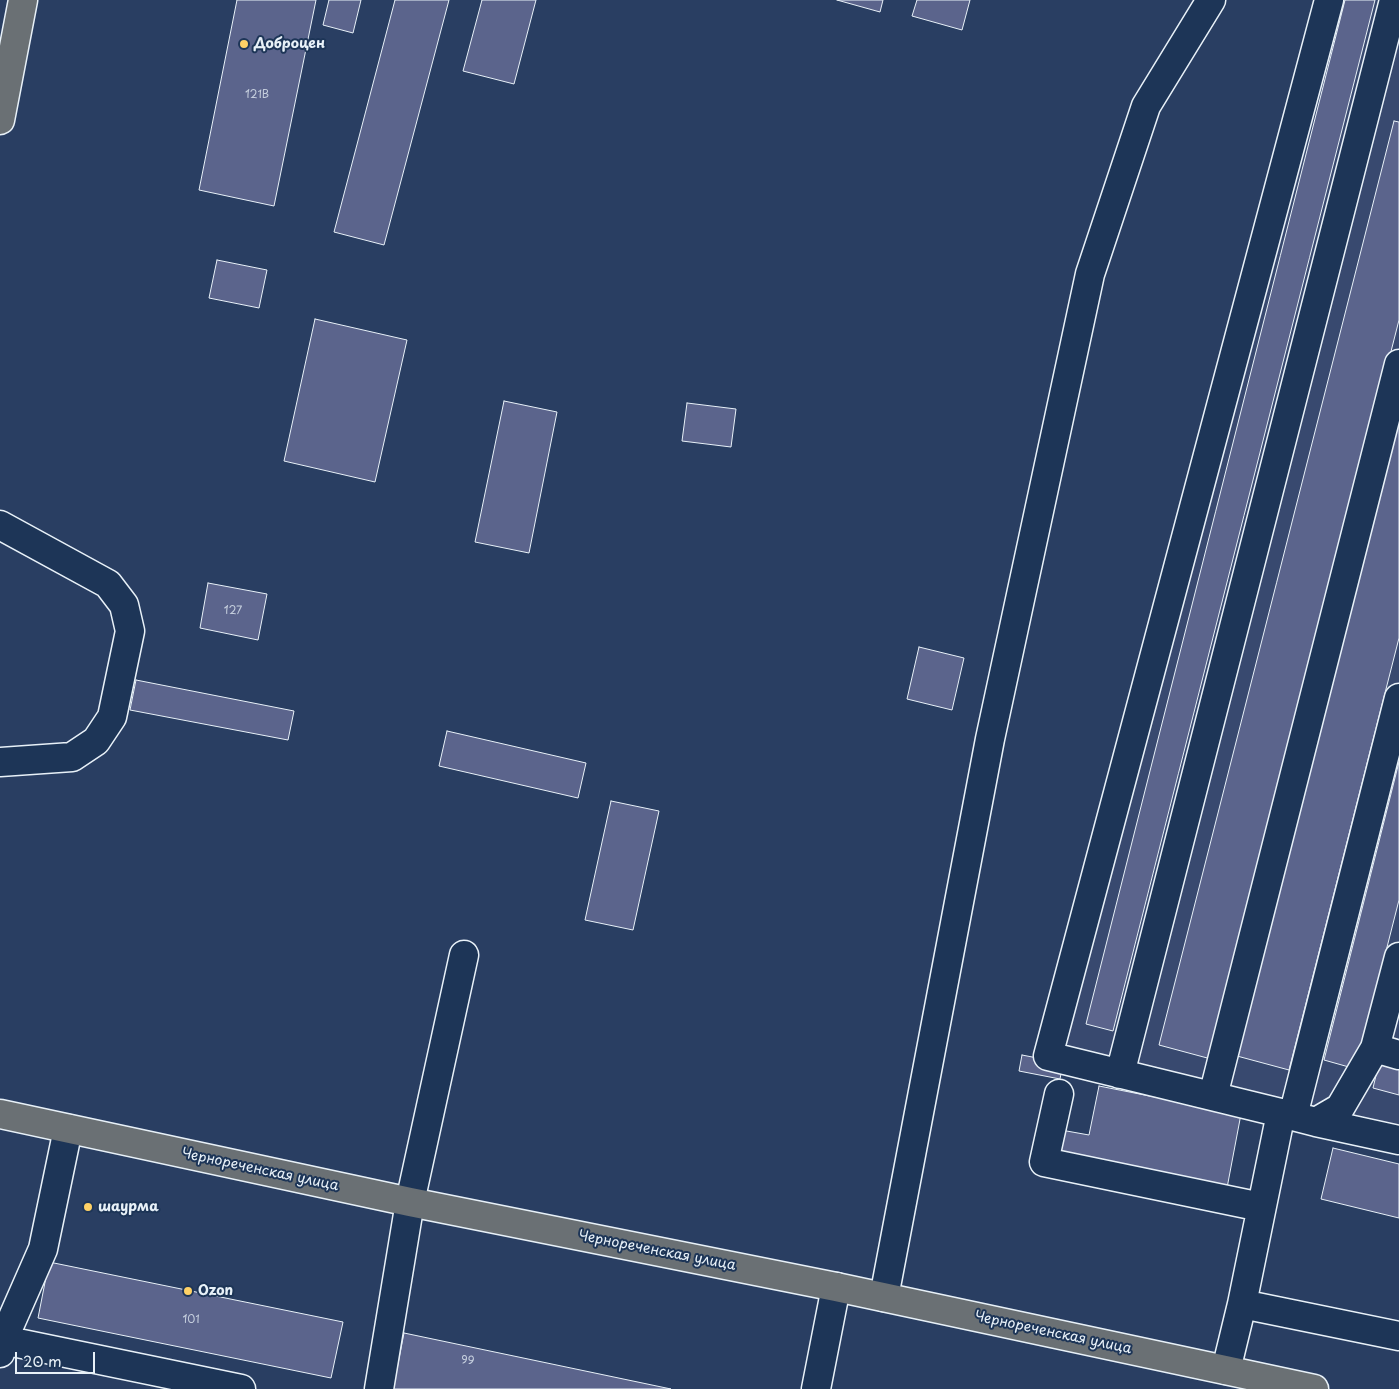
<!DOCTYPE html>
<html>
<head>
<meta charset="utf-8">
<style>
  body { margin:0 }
  #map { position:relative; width:1399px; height:1389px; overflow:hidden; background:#293e62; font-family:"Playpen Sans",sans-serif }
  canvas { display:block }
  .scale { position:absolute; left:15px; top:1352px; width:80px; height:22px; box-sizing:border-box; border:2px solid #e8f1f8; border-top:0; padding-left:6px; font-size:15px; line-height:18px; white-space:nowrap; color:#e8f1f8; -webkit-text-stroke:4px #1d3557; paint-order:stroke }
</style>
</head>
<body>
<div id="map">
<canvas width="1399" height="1389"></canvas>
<div class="scale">20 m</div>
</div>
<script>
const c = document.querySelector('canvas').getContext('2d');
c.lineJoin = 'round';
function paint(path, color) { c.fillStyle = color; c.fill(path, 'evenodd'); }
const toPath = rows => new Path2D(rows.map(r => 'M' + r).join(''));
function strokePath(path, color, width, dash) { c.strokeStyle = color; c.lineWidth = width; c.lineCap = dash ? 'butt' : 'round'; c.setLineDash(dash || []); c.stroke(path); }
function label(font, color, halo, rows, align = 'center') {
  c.font = font + ' "Playpen Sans",sans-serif'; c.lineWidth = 4; c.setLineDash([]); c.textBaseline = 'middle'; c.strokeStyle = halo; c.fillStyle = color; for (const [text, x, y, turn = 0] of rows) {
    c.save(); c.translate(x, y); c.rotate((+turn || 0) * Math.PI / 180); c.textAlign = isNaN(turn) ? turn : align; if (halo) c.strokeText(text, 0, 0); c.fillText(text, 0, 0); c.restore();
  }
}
const built = toPath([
  [1343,0,1399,0,1399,1139,1064,1052]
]);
const building = toPath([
  [237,0,316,0,274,206,199,190,237,0],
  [329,0,361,0,353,33,323,25,329,0],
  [395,0,449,0,384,245,334,232,395,0],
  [482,0,536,0,514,84,463,71,482,0],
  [837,0,883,0,880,12,837,0],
  [917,0,970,0,962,30,912,16,917,0],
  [1345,0,1375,0,1113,1031,1086,1024,1345,0],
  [1394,121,1399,122,1399,320,1211,1059,1159,1045,1394,121],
  [217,260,267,270,259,308,209,298,217,260],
  [315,319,407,340,375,482,284,461,315,319],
  [504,401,557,412,529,553,475,542,504,401],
  [687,403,736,409,731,447,682,441,687,403],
  [1399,418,1399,638,1289,1070,1237,1056,1399,418],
  [208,583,267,594,258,640,200,628,208,583],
  [919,647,964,658,952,710,907,699,919,647],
  [136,680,294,711,288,740,130,710,136,680],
  [447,731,586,763,578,798,439,766,447,731],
  [1399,762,1399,900,1356,1069,1324,1060,1399,762],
  [611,801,659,811,633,930,585,920,611,801],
  [1022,1055,1063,1063,1060,1079,1019,1071,1022,1055],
  [1379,1063,1399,1068,1399,1095,1373,1088,1379,1063],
  [1099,1086,1241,1114,1227,1188,1057,1156,1061,1130,1089,1135,1099,1086],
  [1333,1148,1399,1164,1399,1218,1321,1199,1333,1148],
  [49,1262,343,1322,331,1378,38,1318,49,1262],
  [404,1333,671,1389,393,1389,404,1333]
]);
const minor = toPath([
  [0,525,108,584,124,605,130,631,112,717,96,741,72,757,0,762],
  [1375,1048,1399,1055],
  [1120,1074,1394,0],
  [1059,1094,1044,1162,1261,1207],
  [1213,1096,1399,364],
  [1281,1113,1316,1122,1340,1108,1375,1048,1399,957],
  [1293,1116,1399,698],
  [1316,1122,1399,1140],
  [884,1297,990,739,1090,274,1146,106,1211,0],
  [1242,1304,1399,1336],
  [3,1340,241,1389],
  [0,1353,3,1340,43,1249,68,1129],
  [1226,1370,1242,1304,1281,1113,1048,1056,1329,0],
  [379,1389,410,1202,464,955],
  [816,1389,836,1287]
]);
const major = toPath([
  [0,120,23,0],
  [0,1114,410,1202,836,1287,1314,1389]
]);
const markers = [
  [244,44,5,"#ffd166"],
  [88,1207,5,"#ffd166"],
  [188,1291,5,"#ffd166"]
];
const numberNames = [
  ["121В",257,95],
  ["127",233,611],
  ["101",191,1320],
  ["99",468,1361]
];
const poiNames = [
  ["Доброцен",254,44],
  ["шаурма",98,1207],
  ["Ozon",198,1291]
];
const streetNames = [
  ["Чернореченская улица",260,1170,12],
  ["Чернореченская улица",657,1251,11],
  ["Чернореченская улица",1053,1333,12]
];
paint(built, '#38496f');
paint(building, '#5b648c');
strokePath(building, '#e8f1f8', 1);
strokePath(minor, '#e8f1f8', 31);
strokePath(major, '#e8f1f8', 31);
strokePath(minor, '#1d3557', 28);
strokePath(major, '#6a7074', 28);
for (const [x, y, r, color] of markers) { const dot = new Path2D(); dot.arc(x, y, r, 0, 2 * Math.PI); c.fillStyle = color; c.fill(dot); strokePath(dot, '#1d3557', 2); }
label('11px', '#c5cedd', null, numberNames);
label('bold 14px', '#e8f1f8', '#1d3557', poiNames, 'left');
label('14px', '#e8f1f8', '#1d3557', streetNames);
</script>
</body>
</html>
